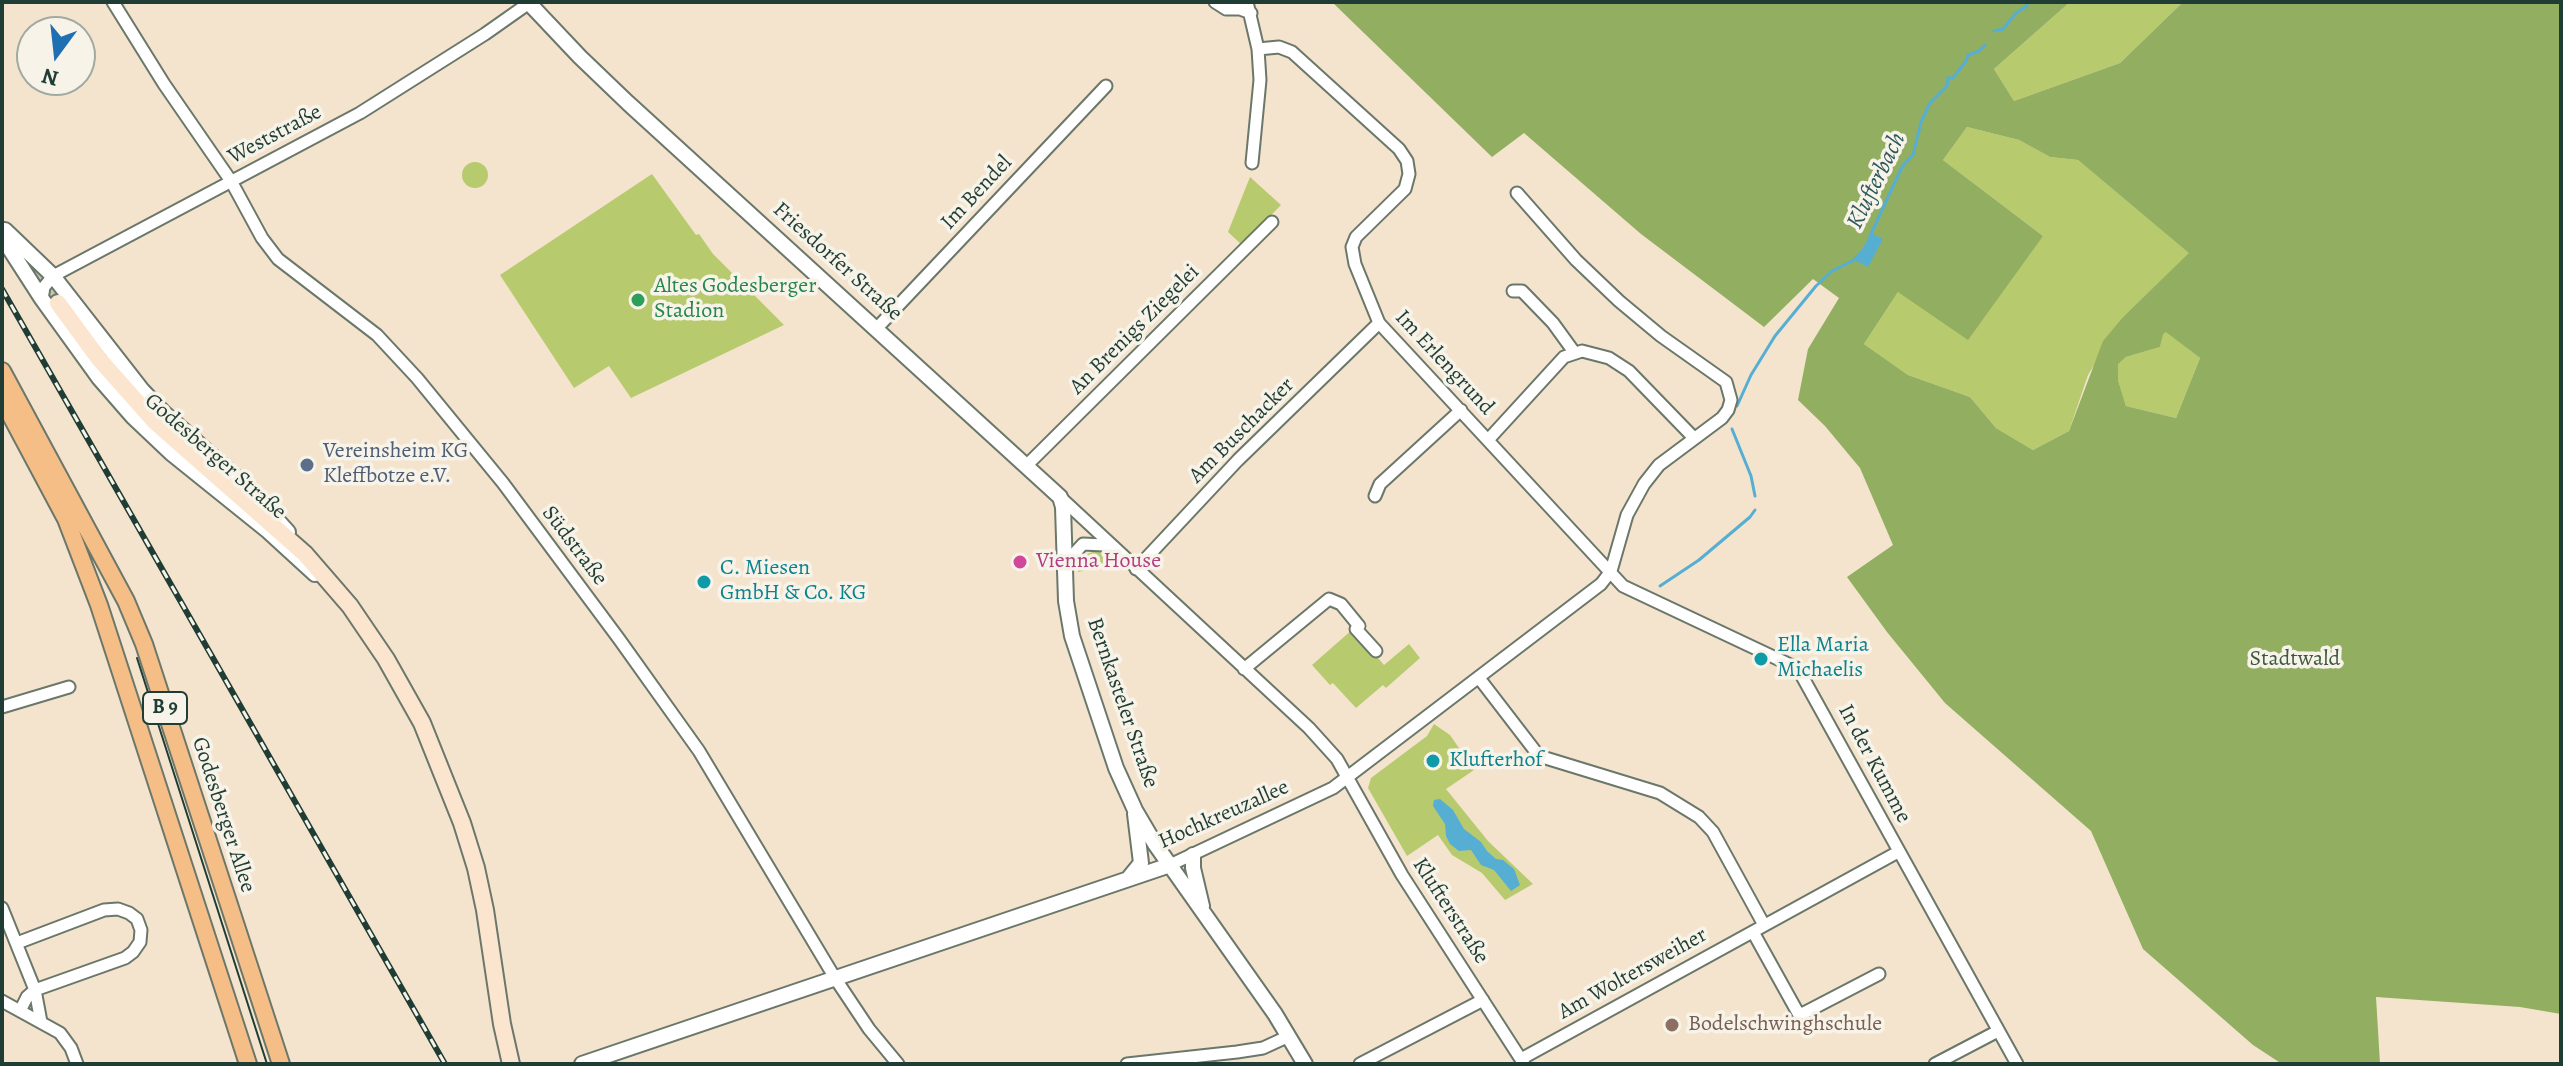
<!DOCTYPE html>
<html>
<head>
<meta charset="utf-8">
<style>
  body { margin:0 }
  #map { position:relative; width:2563px; height:1066px; overflow:hidden; background:#f4e4cd; font-family:Alegreya,serif }
  canvas { display:block }
  .frame { position:absolute; inset:0; border:4px solid #1f3d34; pointer-events:none }
  .north { position:absolute; left:16px; top:16px; width:80px; height:80px; box-sizing:border-box; background:#f7f3e8; border:2px solid #a1aaa0; border-radius:50%; rotate:195deg; font-size:22px; font-weight:700; line-height:32px; text-align:center; color:#1f3d34 }
  .north::after { content:''; display:block; margin:auto; width:28px; height:36px; background:#1f6fb2; clip-path:polygon(50% 0,100% 100%,50% 72%,0 100%) }
</style>
</head>
<body>
<div id="map">
<canvas width="2563" height="1066"></canvas>
<div class="frame"></div>
<div class="north">N</div>
</div>
<script>
const c = document.querySelector('canvas').getContext('2d');
c.lineJoin = 'round';
function paint(path, color) { c.fillStyle = color; c.fill(path, 'evenodd'); }
const toPath = rows => new Path2D(rows.map(r => 'M' + r).join(''));
function strokePath(path, color, width, dash) { c.strokeStyle = color; c.lineWidth = width; c.lineCap = dash ? 'butt' : 'round'; c.setLineDash(dash || []); c.stroke(path); }
function label(font, color, halo, rows, align = 'center') {
  c.font = font + ' Alegreya,serif'; c.lineWidth = 7; c.setLineDash([]); c.textBaseline = 'middle'; c.strokeStyle = halo; c.fillStyle = color; for (const [text, x, y, turn = 0] of rows) {
    c.save(); c.translate(x, y); c.rotate((+turn || 0) * Math.PI / 180); c.textAlign = isNaN(turn) ? turn : align; if (halo) c.strokeText(text, 0, 0); c.fillText(text, 0, 0); c.restore();
  }
}
const green = toPath([
  [2070,2,2183,2,2120,63,2014,101,1994,69],
  [1967,127,2019,140,2050,157,2078,160,2190,253,2124,316,2088,375,2069,431,2033,450,1996,428,1970,397,1908,375,1864,344,1898,292,2043,236,1943,160],
  '462 175a13 13 0 1 1 26 0a13 13 0 1 1-26 0Z',
  [652,174,696,235,699,234,713,254,784,325,631,398,609,366,574,388,500,275],
  [1250,177,1281,205,1242,245,1228,232],
  [2166,331,2200,358,2176,418,2126,406,2118,380,2117,364,2126,357,2160,347,2162,334],
  [1098,550,1111,560,1105,566,1078,572,1078,566,1085,555],
  [1353,629,1384,665,1409,644,1420,658,1386,688,1383,685,1356,708,1333,683,1330,685,1312,665],
  [1434,724,1450,735,1474,770,1446,789,1488,841,1533,884,1505,900,1482,873,1452,855,1438,835,1407,856,1368,788,1371,778,1427,736]
]);
const forest = toPath([
  [1332,2,2070,2,1994,69,2014,101,2120,63,2183,2,2561,2,2561,1014,2520,1007,2376,997,2380,1064,2282,1064,2253,1045,2143,949,2091,831,1945,703,1887,632,1847,577,1893,545,1860,468,1825,426,1798,400,1808,349,1839,298,1813,279,1764,327,1641,234,1524,133,1492,157],
  [1967,127,2019,140,2050,157,2078,160,2189,253,2124,316,2103,341,2069,431,2033,450,1996,428,1970,397,1908,375,1864,344,1898,292,1968,340,2043,236,1943,160],
  [2166,332,2200,358,2176,418,2126,406,2118,380,2118,364,2126,357,2160,347,2163,334]
]);
const water = toPath([
  [1871,233,1883,239,1868,267,1856,261],
  [1440,799,1453,810,1464,829,1481,842,1487,851,1496,859,1503,860,1514,869,1520,885,1511,891,1494,870,1481,865,1471,850,1459,851,1450,844,1446,836,1445,824,1433,806,1434,800]
]);
const stream = toPath([
  [1994,31,2003,29,2016,13,2027,6,2027,2],
  [1870,236,1902,167,1913,155,1921,122,1930,103,1947,86,1948,78,1953,78,1966,61,1968,55,1979,51,1985,45],
  [1737,406,1751,375,1775,336,1816,286,1832,271,1854,260,1863,250],
  [1732,429,1751,476,1755,496],
  [1660,586,1699,560,1750,517,1755,510]
]);
const secondaryTunnel = toPath([
  [17,251,58,303]
]);
const minor = toPath([
  [113,2,164,84,231,181,262,238,278,259,377,335,417,378,503,483,619,639,699,751,835,978,869,1029,898,1064],
  [1215,2,1226,9,1240,9,1251,13],
  [1247,2,1258,49,1260,80,1252,163],
  [1258,49,1279,47,1292,52,1399,149,1407,161,1409,174,1405,189,1356,237,1352,247,1355,264,1379,323,1623,586,1782,661,1796,668,1802,676,2017,1064],
  [1513,291,1522,291,1553,323,1574,352],
  [42,299,44,287,53,276,360,113,485,34,529,3],
  [877,328,1106,86],
  [1488,440,1564,357,1582,351,1609,358,1629,371,1694,438],
  [1026,466,1272,222],
  [1375,496,1380,484,1461,410],
  [1060,497,1309,728,1337,759,1402,875,1524,1064],
  [1066,568,1071,557,1083,544,1104,545,1114,549],
  [1136,569,1238,460,1379,323],
  [1244,669,1329,599,1341,604,1359,626,1356,629,1376,651],
  [1479,678,1539,756,1660,793,1699,817,1713,832,1764,925],
  [2,707,69,687],
  [1170,865,1333,788,1601,584,1611,571,1627,515,1644,484,1659,465,1722,418,1728,410,1731,400,1726,382,1661,336,1619,301,1576,260,1517,193],
  [2,908,35,990,41,1022],
  [1753,932,1798,1013,1804,1013,1879,974],
  [17,943,104,910,118,909,129,913,137,919,141,930,140,942,133,952,125,958,35,990,27,997,20,1011],
  [2,1001,60,1033,71,1048,77,1064],
  [1521,1059,1898,852],
  [1127,1064,1237,1052,1263,1048,1289,1036],
  [1360,1064,1483,1000],
  [1935,1064,1998,1031]
]);
const tertiary = toPath([
  [528,2,580,57,628,103,1060,497,1063,507,1066,601,1072,636,1116,768,1135,810,1155,844,1275,1014,1305,1064],
  [5,230,53,276,142,390,164,413,250,490,288,532],
  [2,237,42,299,99,378,133,417,171,453,268,531,315,574],
  [1193,855,1193,868,1202,906],
  [1128,879,1141,863,1135,814],
  [582,1064,1170,865]
]);
const secondary = toPath([
  [58,303,99,359,155,422,305,554,350,606,386,659,422,723,462,823,476,868,485,910,502,1024,511,1064]
]);
const primary = toPath([
  [2,371,126,601,144,644,281,1064],
  [2,399,66,519,99,605,248,1064]
]);
const tram = toPath([
  [137,658,267,1064]
]);
const rail = toPath([
  [2,289,445,1064]
]);
const markers = [
  [638,300,8,"#2e9e5b"],
  [307,465,8,"#5c6f8a"],
  [1020,562,8,"#d1479c"],
  [704,582,8,"#0f9aa8"],
  [1761,659,8,"#0f9aa8"],
  [1433,761,8,"#0f9aa8"],
  [1672,1025,8,"#8d6e63"]
];
const shields = [
  [165,708,44]
];
const shieldNames = [
  ["B 9",165,708]
];
const streetNames = [
  ["Weststraße",275,135,-28],
  ["Im Bendel",977,193,-47],
  ["Friesdorfer Straße",837,262,42],
  ["An Brenigs Ziegelei",1135,330,-45],
  ["Im Erlengrund",1444,363,47],
  ["Am Buschacker",1242,431,-45],
  ["Godesberger Straße",215,457,41],
  ["Südstraße",574,546,53],
  ["Bernkasteler Straße",1122,703,71],
  ["In der Kumme",1874,764,62],
  ["Godesberger Allee",223,815,72],
  ["Hochkreuzallee",1224,815,-24],
  ["Klufterstraße",1450,911,57],
  ["Am Woltersweiher",1633,974,-29]
];
const leisureNames = [
  ["Altes Godesberger",654,287],
  ["Stadion",654,312]
];
const serviceNames = [
  ["Vereinsheim KG",323,452],
  ["Kleffbotze e.V.",323,477]
];
const hotelNames = [
  ["Vienna House",1036,562]
];
const cultureNames = [
  ["C. Miesen",720,569],
  ["GmbH & Co. KG",720,594],
  ["Ella Maria",1777,646],
  ["Michaelis",1777,671],
  ["Klufterhof",1449,761]
];
const parkNames = [
  ["Stadtwald",2295,660]
];
const educationNames = [
  ["Bodelschwinghschule",1688,1025]
];
const waterNames = [
  ["Klufterbach",1877,181,-64]
];
paint(green, '#b7ca6e');
paint(forest, '#91ae61');
paint(water, '#56aed3');
strokePath(stream, '#56aed3', 3);
strokePath(secondaryTunnel, '#c9c3ae', 16, [16, 8]);
strokePath(minor, '#6a776a', 15);
strokePath(tertiary, '#6a776a', 18);
strokePath(secondary, '#6a776a', 20);
strokePath(primary, '#6a776a', 20);
strokePath(minor, '#fff', 11);
strokePath(tertiary, '#fff', 14);
strokePath(secondary, '#fbe5cf', 16);
strokePath(primary, '#f6be87', 16);
strokePath(tram, '#1f3d34', 2);
strokePath(rail, '#1f3d34', 6);
strokePath(rail, '#f7f3e8', 3, [9]);
for (const [x, y, r, color] of markers) { const dot = new Path2D(); dot.arc(x, y, r, 0, 2 * Math.PI); c.fillStyle = color; c.fill(dot); strokePath(dot, '#f7f3e8', 3); }
for (const [x, y, w] of shields) { const box = new Path2D(); box.roundRect(x - w / 2, y - 16, w, 32, 6); c.fillStyle = '#f7f3e8'; c.fill(box); strokePath(box, '#1f3d34', 2); }
label('bold 20px', '#1f3d34', null, shieldNames);
label('22px', '#1f3d34', '#f7f3e8', streetNames);
label('22px', '#27864d', '#f7f3e8', leisureNames, 'left');
label('22px', '#4e5e75', '#f7f3e8', serviceNames, 'left');
label('22px', '#b23c85', '#f7f3e8', hotelNames, 'left');
label('22px', '#0d838f', '#f7f3e8', cultureNames, 'left');
label('22px', '#3d5940', '#f7f3e8', parkNames);
label('22px', '#785e54', '#f7f3e8', educationNames, 'left');
label('italic 24px', '#2d595c', '#f7f3e8', waterNames);
</script>
</body>
</html>
